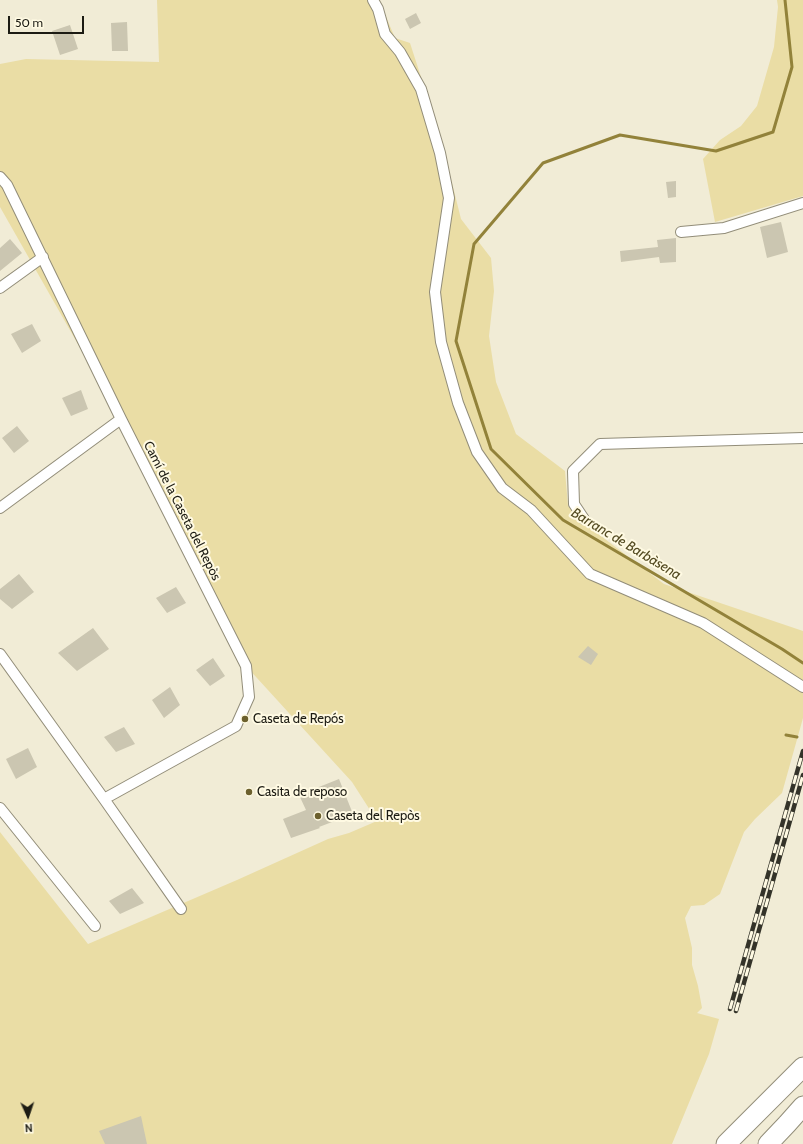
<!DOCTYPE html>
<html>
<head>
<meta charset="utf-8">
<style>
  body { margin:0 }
  #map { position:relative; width:803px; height:1144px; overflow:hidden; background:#f1ecd6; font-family:Cabin,sans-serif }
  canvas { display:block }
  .north { position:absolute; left:8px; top:1096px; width:40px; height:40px; -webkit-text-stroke:3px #fffae3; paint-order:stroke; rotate:177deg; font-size:11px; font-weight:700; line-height:16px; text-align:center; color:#1c1b13 }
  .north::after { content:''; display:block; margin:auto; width:14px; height:18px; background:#1c1b13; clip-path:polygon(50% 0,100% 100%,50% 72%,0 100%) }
  .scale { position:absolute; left:8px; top:16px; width:76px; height:18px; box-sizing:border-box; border:2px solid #1c1b13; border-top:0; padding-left:5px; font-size:12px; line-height:14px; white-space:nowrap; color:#1c1b13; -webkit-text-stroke:3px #fffae3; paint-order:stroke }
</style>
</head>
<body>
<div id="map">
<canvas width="803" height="1144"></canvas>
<div class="north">N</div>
<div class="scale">50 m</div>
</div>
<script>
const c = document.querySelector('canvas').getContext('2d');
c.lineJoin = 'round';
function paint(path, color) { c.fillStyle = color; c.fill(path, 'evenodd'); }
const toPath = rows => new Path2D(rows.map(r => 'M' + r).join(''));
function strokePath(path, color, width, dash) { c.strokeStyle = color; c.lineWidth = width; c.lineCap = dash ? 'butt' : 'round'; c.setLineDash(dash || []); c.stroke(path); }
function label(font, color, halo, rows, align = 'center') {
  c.font = font + ' Cabin,sans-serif'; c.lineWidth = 4; c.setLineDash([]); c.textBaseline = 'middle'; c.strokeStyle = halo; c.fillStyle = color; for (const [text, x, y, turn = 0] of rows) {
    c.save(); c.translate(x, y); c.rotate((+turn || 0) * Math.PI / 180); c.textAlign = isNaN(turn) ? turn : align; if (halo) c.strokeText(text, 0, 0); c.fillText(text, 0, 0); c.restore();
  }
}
const green = toPath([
  [157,0,379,0,395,38,410,43,441,139,461,219,491,258,494,291,489,336,496,382,516,434,565,471,568,506,601,536,664,584,803,631,803,718,782,793,755,819,744,832,720,894,704,905,691,906,685,918,692,948,692,965,698,986,702,1008,697,1013,719,1019,709,1054,672,1144,0,1144,0,832,88,944,237,880,328,839,349,833,377,821,352,782,246,666,121,420,0,207,0,64,26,59,159,62],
  [777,0,803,0,803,196,715,222,703,159,720,140,741,126,757,106,774,47,778,7]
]);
const stream = toPath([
  [785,0,792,67,773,132,716,151,620,135,543,163,474,244,456,341,491,449,563,520,782,649,803,663],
  [786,735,797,737]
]);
const building = toPath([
  [416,13,421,23,410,29,405,19],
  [127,22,128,51,112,51,111,23],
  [70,25,78,49,60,55,52,31],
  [676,181,676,197,668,198,666,182],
  [781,222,788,252,767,258,760,227],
  [676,238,676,262,660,263,659,257,621,262,620,251,658,247,657,240],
  [10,239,22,253,0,271,0,248],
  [32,324,41,341,22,353,11,334],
  [81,390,88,409,71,416,62,398],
  [17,426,29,441,14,453,2,438],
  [19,574,34,592,12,609,0,599,0,589],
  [176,587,186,603,167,613,156,598],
  [93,628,109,649,77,671,58,653],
  [588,646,598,654,591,665,578,657],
  [213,658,225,676,210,686,196,670],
  [170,687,180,705,164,718,152,700],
  [124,727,135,744,116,752,104,737],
  [28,748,37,767,16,779,6,759],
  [339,779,353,814,319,827,320,828,291,838,283,819,306,810,299,795],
  [132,888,144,903,120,914,109,901],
  [141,1116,147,1144,105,1144,99,1131]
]);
const street = toPath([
  [373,0,378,9,385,34,400,52,421,89,440,153,449,198,435,292,441,342,458,403,477,452,502,488,531,510,590,574,703,623,803,687],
  [0,177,7,185,121,419,246,666,249,697,236,726,104,799],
  [681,232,724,228,803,203],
  [0,288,43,257],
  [0,508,121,419],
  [584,519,574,504,573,471,600,444,803,438],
  [0,654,104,799,181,909],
  [0,808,95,926]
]);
const highway = toPath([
  [726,1144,803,1067],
  [768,1144,787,1124,803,1106]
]);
const rail = toPath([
  [730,1009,803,751],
  [736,1011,803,775]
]);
const markers = [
  [245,719,4,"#6c602d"],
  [249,792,4,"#6c602d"],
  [318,816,4,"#6c602d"]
];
const streetNames = [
  ["Camí de la Caseta del Repòs",182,511,63]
];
const poiNames = [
  ["Caseta de Repós",253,719],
  ["Casita de reposo",257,792],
  ["Caseta del Repòs",326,816]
];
const waterNames = [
  ["Barranc de Barbàsena",626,544,31]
];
paint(green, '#eadda5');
strokePath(stream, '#92823a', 3);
paint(building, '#cbc6b1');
strokePath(street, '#928d79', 12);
strokePath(highway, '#928d79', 21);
strokePath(street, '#fff', 10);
strokePath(highway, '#fff', 19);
strokePath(rail, '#343329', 4.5);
strokePath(rail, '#fffae3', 3, [9]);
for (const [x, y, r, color] of markers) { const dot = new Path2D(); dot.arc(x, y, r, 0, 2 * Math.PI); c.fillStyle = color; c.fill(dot); strokePath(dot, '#fffae3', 1.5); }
label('13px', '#1c1b13', '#fffae3', streetNames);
label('13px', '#1c1b13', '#fffae3', poiNames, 'left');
label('italic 14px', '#544b22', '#fffae3', waterNames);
</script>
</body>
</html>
